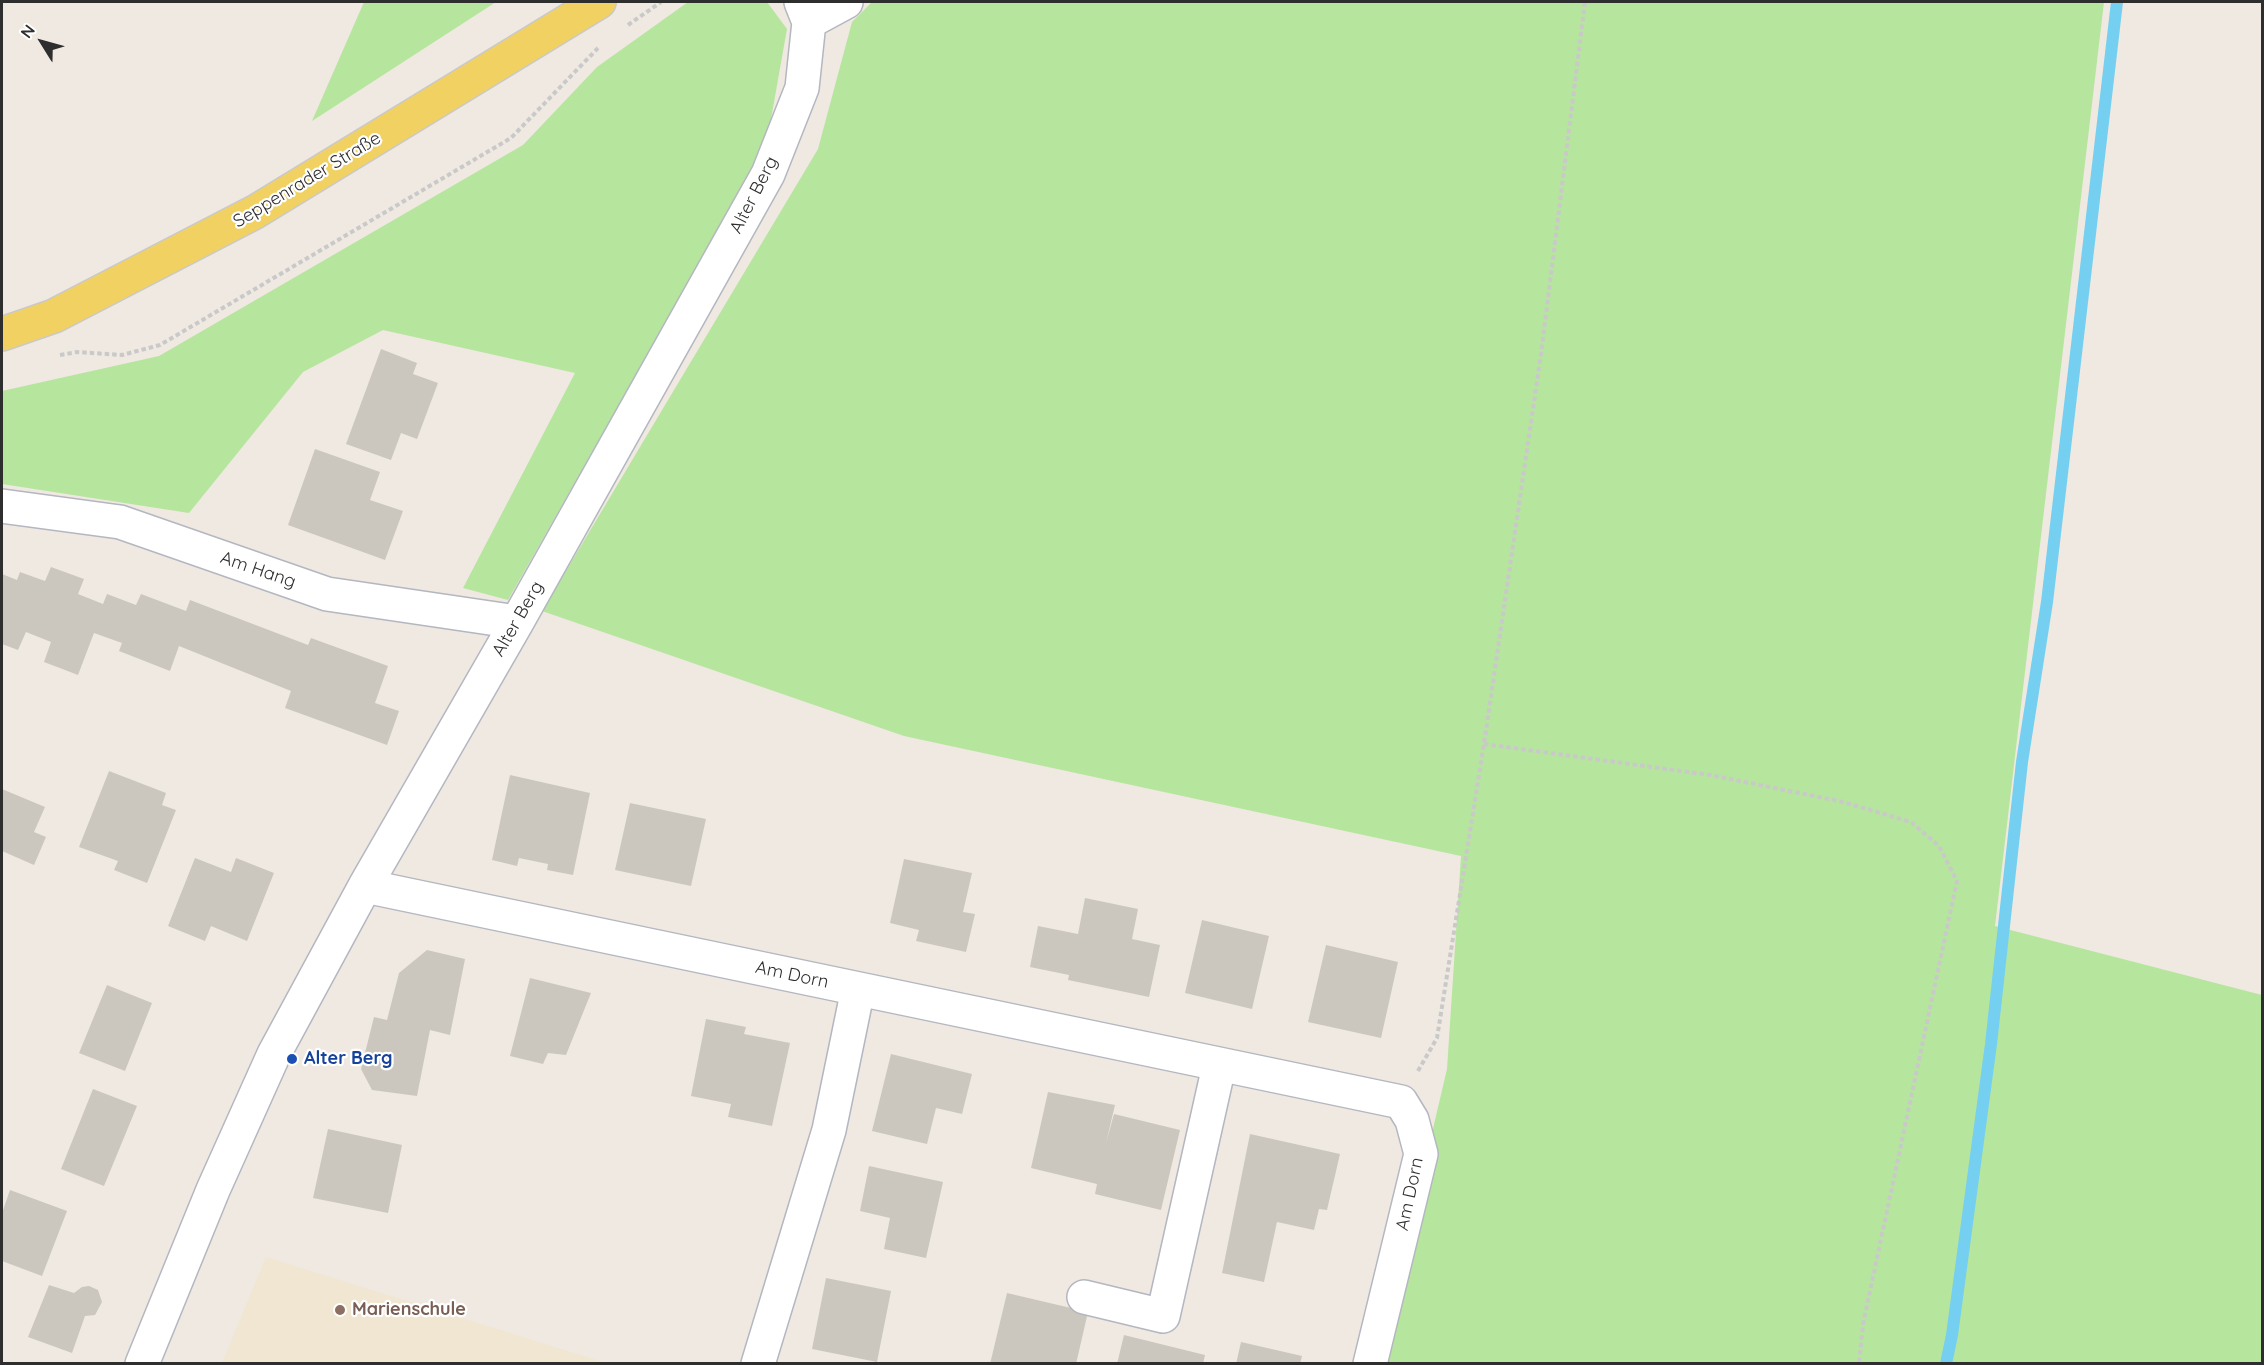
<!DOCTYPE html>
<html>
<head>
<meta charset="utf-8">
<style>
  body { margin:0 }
  #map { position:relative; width:2264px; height:1365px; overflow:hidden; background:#efe9e1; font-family:Quicksand,sans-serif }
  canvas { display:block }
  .frame { position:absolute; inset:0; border:3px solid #2e2e2e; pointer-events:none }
  .north { position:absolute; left:12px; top:12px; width:60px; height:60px; -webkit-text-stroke:4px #fff; paint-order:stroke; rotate:307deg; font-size:16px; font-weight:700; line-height:24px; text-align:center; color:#2e2e2e }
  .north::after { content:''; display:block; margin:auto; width:21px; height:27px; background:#2e2e2e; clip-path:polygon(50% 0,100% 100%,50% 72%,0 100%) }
</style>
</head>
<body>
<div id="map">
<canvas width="2264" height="1365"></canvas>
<div class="frame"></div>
<div class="north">N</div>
</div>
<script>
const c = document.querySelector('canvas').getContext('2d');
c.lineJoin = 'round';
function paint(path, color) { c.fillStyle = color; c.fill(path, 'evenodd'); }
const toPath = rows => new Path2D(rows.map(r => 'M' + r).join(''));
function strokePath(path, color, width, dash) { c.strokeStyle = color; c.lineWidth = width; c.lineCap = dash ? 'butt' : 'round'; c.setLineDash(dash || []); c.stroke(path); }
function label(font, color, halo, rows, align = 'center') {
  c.font = font + ' Quicksand,sans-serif'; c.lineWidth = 4.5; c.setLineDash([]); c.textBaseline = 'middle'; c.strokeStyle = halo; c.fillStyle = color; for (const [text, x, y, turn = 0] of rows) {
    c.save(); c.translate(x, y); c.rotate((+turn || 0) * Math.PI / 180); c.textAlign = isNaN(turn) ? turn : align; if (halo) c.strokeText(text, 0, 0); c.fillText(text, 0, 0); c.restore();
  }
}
const education = toPath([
  [266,1257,606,1363,222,1363]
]);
const green = toPath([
  [364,2,496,2,312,121],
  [688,2,767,2,787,29,766,147,508,600,463,588,575,373,383,330,303,372,189,513,2,484,2,391,159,356,523,145,597,67],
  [872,2,2104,2,1995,926,2262,995,2262,1363,1378,1363,1447,1069,1461,856,904,736,542,611,818,149,852,22]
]);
const stream = toPath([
  [1946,1364,1952,1335,1991,1044,2022,762,2047,602,2117,2]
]);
const building = toPath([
  [381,349,417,363,413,374,438,383,417,439,401,433,391,460,346,444],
  [315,449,380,472,370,500,403,511,385,560,288,525],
  [51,567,84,579,78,594,103,604,107,594,136,605,141,594,186,611,190,600,308,645,311,638,388,666,375,703,399,711,387,745,285,708,291,691,179,646,170,671,119,651,122,643,94,633,78,675,44,662,51,642,26,632,18,650,2,644,2,574,17,580,20,572,45,581],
  [109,771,166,793,162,805,176,810,147,883,114,870,118,861,79,847],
  [510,775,590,793,573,875,547,870,548,864,519,858,517,866,492,860],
  [2,789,45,807,34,832,46,837,34,865,2,851],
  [630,803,706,819,691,886,615,870],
  [195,858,231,872,236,858,274,873,247,941,211,926,205,941,168,926],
  [904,859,972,873,963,912,975,914,966,952,916,941,919,930,890,923],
  [1085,898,1138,909,1132,939,1160,945,1149,997,1068,980,1069,975,1030,967,1038,926,1078,934],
  [1202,920,1269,936,1252,1009,1185,993],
  [1326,945,1398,962,1381,1038,1308,1022],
  [427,950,465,959,450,1035,430,1030,417,1096,372,1090,361,1069,374,1017,387,1020,399,973],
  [530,978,591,993,566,1055,548,1053,543,1064,510,1056],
  [107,985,152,1003,125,1071,79,1053],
  [706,1019,746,1027,744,1034,790,1043,772,1126,728,1117,731,1104,691,1096],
  [891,1054,972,1074,962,1114,936,1108,927,1144,872,1131],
  [93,1089,137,1106,104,1186,61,1169],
  [1048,1092,1115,1105,1106,1143,1114,1114,1180,1130,1161,1210,1095,1194,1097,1184,1031,1168],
  [328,1129,402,1145,388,1213,313,1198],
  [1250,1134,1340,1154,1327,1210,1319,1209,1314,1230,1277,1222,1264,1282,1222,1273],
  [869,1166,943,1182,926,1258,884,1249,890,1218,860,1211],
  [10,1190,67,1211,42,1276,2,1261,2,1213],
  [826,1278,891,1291,877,1362,812,1349],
  [49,1285,74,1293,82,1287,89,1286,98,1290,102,1302,95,1315,85,1316,72,1353,28,1337],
  [1007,1293,1088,1312,1076,1364,990,1364],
  [1124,1335,1205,1355,1203,1364,1117,1364],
  [1241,1342,1302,1356,1300,1364,1236,1364]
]);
const path = toPath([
  [628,25,661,2],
  [60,355,77,352,122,355,160,345,511,138,598,48],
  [1484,744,1710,775,1839,801,1911,822,1939,846,1957,881,1863,1324,1859,1364],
  [1418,1071,1437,1038,1484,744,1541,354,1585,2]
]);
const minor = toPath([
  [809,22,846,2],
  [2,506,120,522,327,594,517,622],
  [365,886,1401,1102,1412,1120,1421,1154,1370,1364],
  [1084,1297,1163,1316,1219,1066],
  [142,1364,213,1190,274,1054,365,886,517,622,768,174,802,88,809,22,801,2],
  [758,1364,829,1130,858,989]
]);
const major = toPath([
  [2,334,54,316,255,212,599,2]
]);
const markers = [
  [292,1059,6,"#1a4fb4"],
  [340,1310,6,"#8d6e63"]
];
const streetNames = [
  ["Seppenrader Straße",307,180,-31],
  ["Alter Berg",754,195,-63],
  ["Am Hang",258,570,19],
  ["Alter Berg",518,619,-60],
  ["Am Dorn",792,975,12],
  ["Am Dorn",1410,1194,-78]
];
const transitNames = [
  ["Alter Berg",304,1059]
];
const educationNames = [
  ["Marienschule",352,1310]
];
paint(education, '#f0e6d1');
paint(green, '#b6e59e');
strokePath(stream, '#75cff0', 12);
paint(building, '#cbc7bf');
strokePath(minor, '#b4b7c1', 36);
strokePath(major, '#c9c9c9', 36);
strokePath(path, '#c9c9c9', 4, [4.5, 3]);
strokePath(minor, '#fff', 33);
strokePath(major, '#f2d163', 33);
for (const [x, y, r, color] of markers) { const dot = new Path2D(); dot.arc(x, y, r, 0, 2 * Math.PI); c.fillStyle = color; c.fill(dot); strokePath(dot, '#fff', 2); }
label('18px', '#2e2e2e', '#fff', streetNames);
label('bold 18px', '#164399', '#fff', transitNames, 'left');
label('bold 18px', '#785e54', '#fff', educationNames, 'left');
</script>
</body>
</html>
